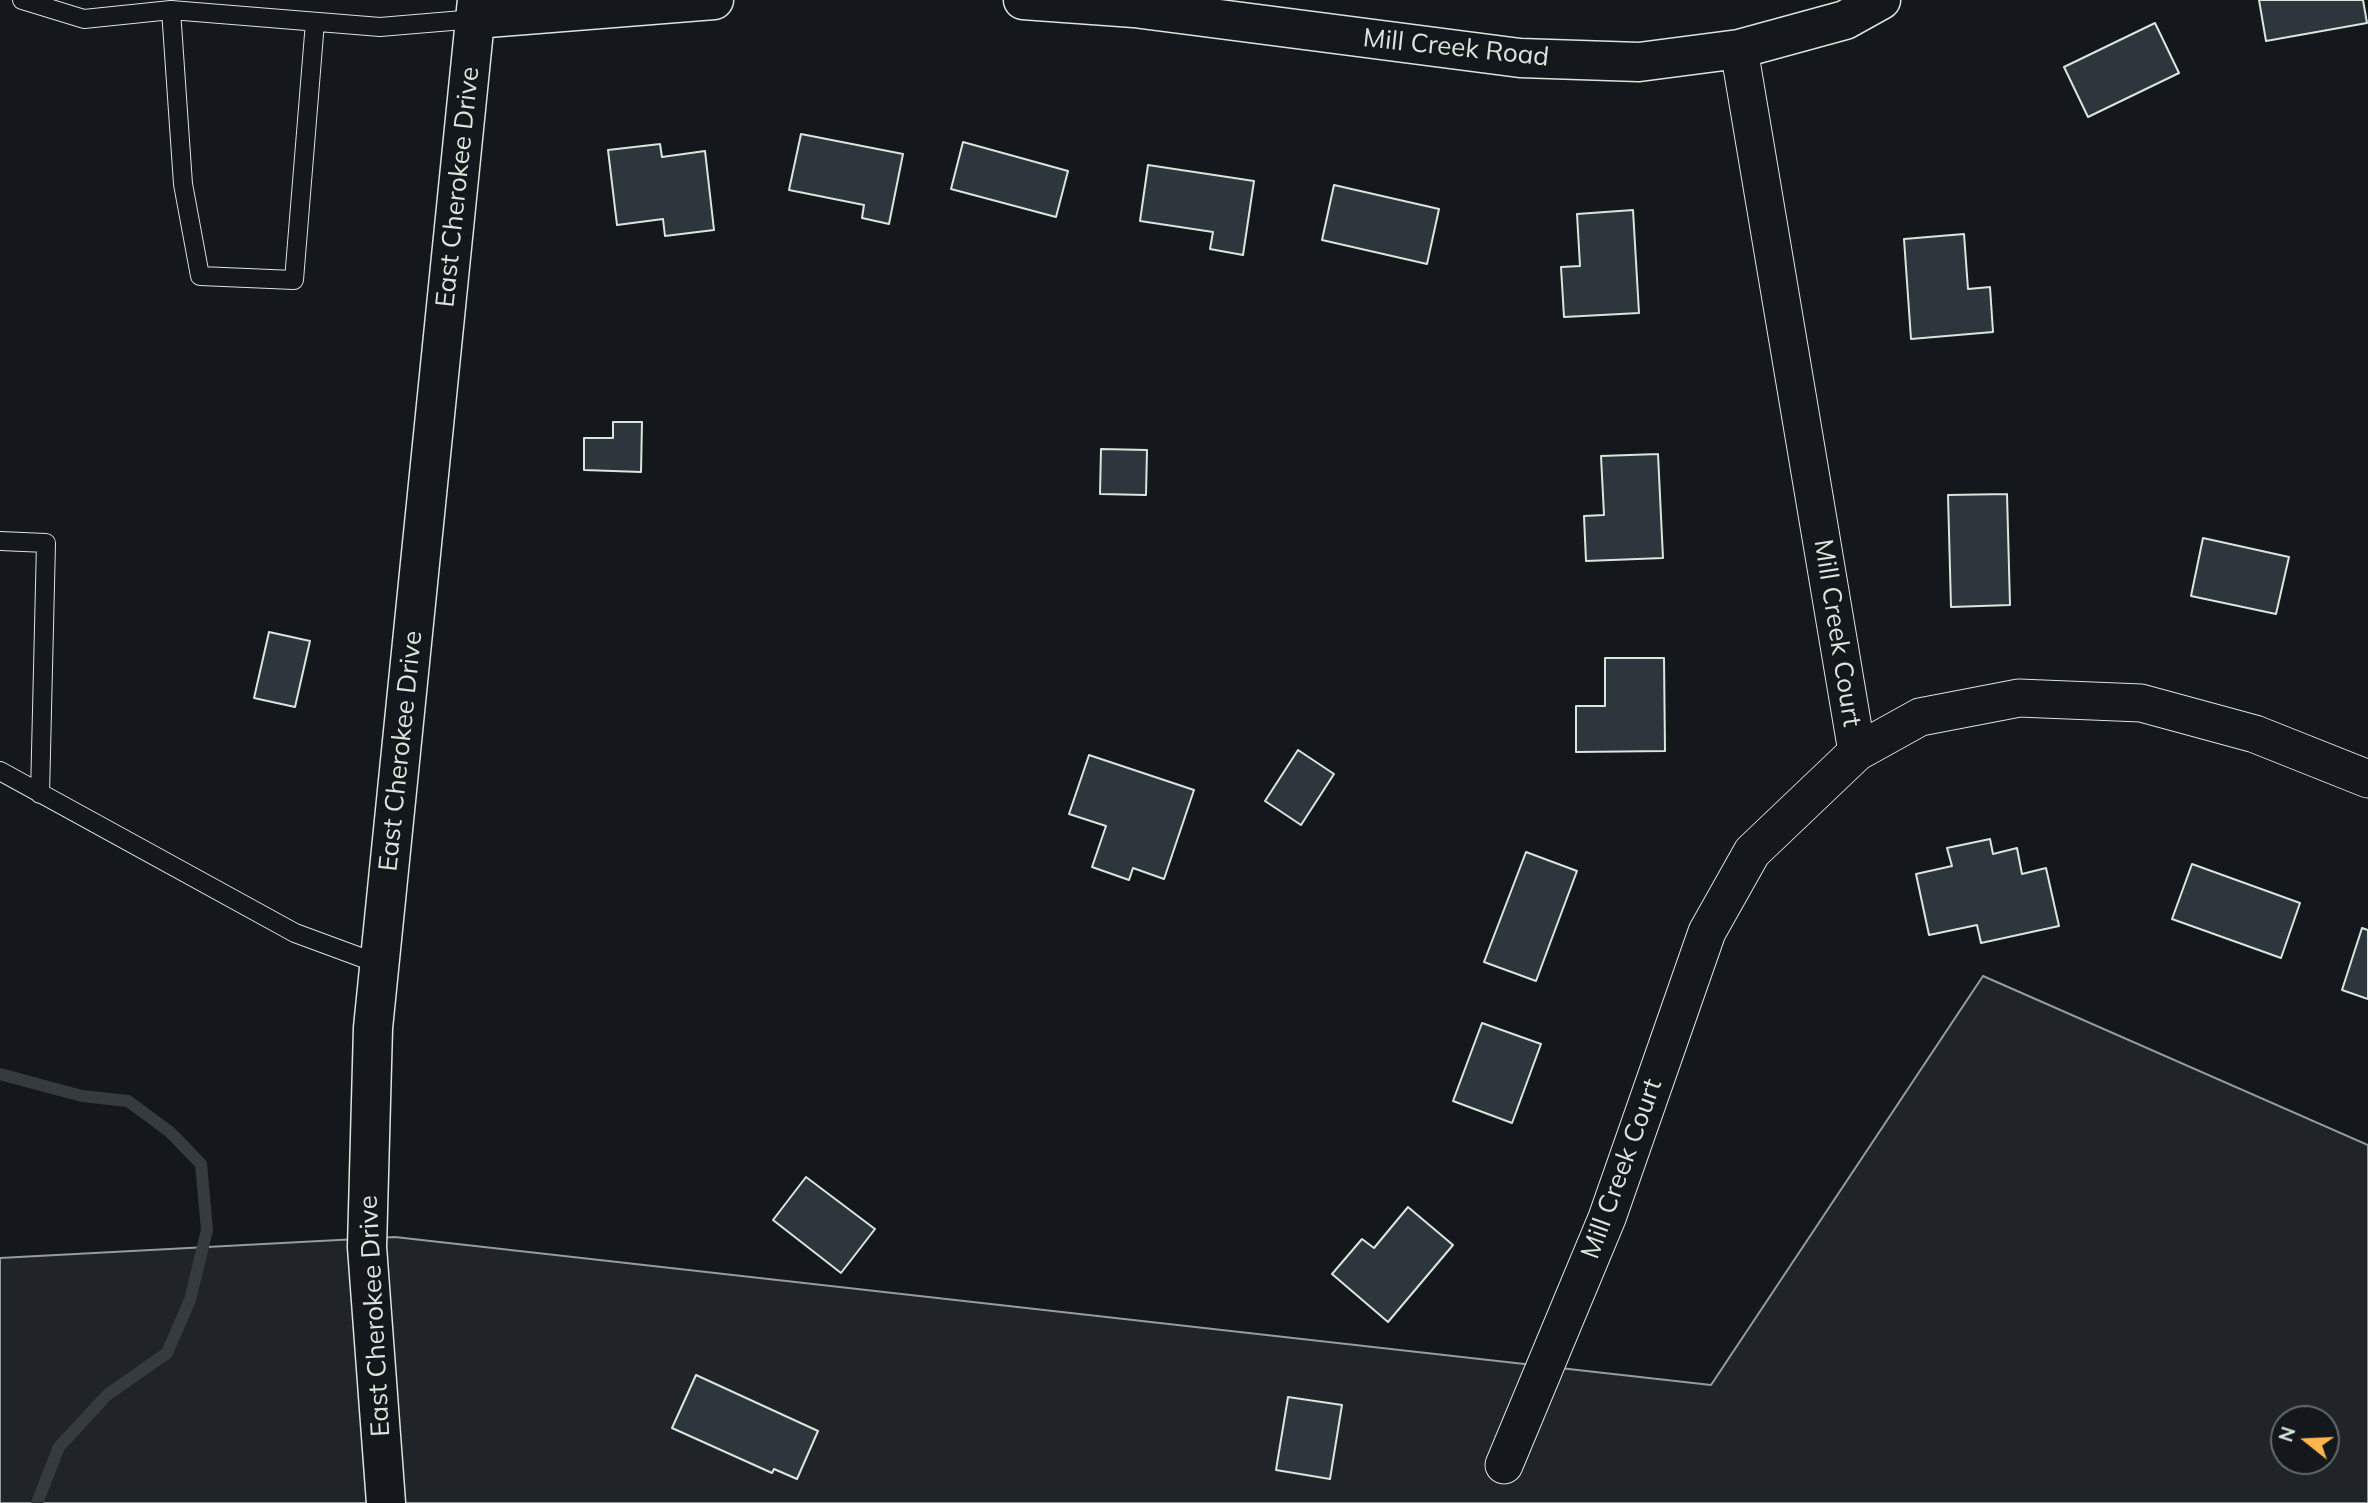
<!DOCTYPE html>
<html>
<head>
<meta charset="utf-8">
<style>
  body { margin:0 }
  #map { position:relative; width:2368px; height:1503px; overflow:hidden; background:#14181c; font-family:Mulish,sans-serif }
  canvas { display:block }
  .north { position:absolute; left:2270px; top:1405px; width:70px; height:70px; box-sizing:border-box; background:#14181c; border:2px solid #626a69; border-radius:50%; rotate:288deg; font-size:19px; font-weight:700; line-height:28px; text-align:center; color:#d8e6dc }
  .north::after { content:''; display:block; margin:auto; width:24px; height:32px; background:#ffb74d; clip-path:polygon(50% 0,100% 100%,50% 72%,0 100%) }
</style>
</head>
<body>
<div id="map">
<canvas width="2368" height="1503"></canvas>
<div class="north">N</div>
</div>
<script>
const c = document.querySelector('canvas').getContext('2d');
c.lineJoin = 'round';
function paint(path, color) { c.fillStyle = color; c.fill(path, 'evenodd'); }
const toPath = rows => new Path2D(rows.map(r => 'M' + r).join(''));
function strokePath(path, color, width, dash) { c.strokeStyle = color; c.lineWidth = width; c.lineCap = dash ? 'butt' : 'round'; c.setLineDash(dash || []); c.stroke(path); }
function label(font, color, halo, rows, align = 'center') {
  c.font = font + ' Mulish,sans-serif'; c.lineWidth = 5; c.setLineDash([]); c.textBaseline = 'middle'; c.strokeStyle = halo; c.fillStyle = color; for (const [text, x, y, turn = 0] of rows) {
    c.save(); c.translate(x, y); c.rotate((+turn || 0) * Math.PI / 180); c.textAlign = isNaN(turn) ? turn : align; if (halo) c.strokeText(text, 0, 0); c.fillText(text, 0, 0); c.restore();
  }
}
const green = toPath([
  [1983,976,2368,1145,2368,1503,0,1503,0,1258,395,1237,1711,1385,1983,976],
  [2284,1419,2326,1419,2326,1461,2284,1461,2284,1419]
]);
const stream = toPath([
  [0,1074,82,1096,128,1101,170,1132,201,1164,207,1230,190,1300,167,1353,107,1395,59,1447,37,1503]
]);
const building = toPath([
  [2259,0,2363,0,2367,23,2266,41,2259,0],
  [2155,23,2179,73,2088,117,2064,67,2155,23],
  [801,134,903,154,889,224,862,218,864,205,789,190,801,134],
  [963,142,1068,171,1056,217,951,189,963,142],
  [660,144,662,157,705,151,714,230,665,236,663,219,617,225,608,150,660,144],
  [1148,165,1254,181,1243,255,1210,249,1213,232,1140,221,1148,165],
  [1334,185,1439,209,1427,264,1322,240,1334,185],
  [1633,210,1639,313,1564,317,1561,267,1580,266,1577,214,1633,210],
  [1964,234,1968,289,1990,287,1993,332,1911,339,1904,239,1964,234],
  [613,422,642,422,641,472,584,470,584,438,613,438,613,422],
  [1101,449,1147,450,1146,495,1100,494,1101,449],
  [1658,454,1663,558,1586,561,1584,516,1604,515,1601,456,1658,454],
  [2007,494,2010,605,1951,607,1948,495,2007,494],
  [2203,538,2289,557,2276,614,2191,596,2203,538],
  [269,632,310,641,295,707,254,698,269,632],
  [1605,658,1664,658,1665,751,1576,752,1576,706,1605,706,1605,658],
  [1298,750,1334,774,1301,825,1265,801,1298,750],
  [1089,755,1194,790,1164,879,1133,868,1129,880,1092,867,1106,826,1069,814,1089,755],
  [1990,839,1993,854,2017,848,2022,874,2046,868,2059,926,1981,943,1977,925,1929,935,1916,874,1952,866,1947,848,1990,839],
  [1526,852,1577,871,1536,981,1484,962,1526,852],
  [2192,864,2300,903,2281,958,2172,919,2192,864],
  [2362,928,2368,930,2368,999,2342,990,2362,928],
  [1482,1023,1541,1044,1512,1123,1453,1101,1482,1023],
  [806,1177,875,1229,841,1273,773,1220,806,1177],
  [1408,1207,1453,1245,1388,1322,1332,1274,1362,1239,1374,1248,1408,1207],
  [696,1375,818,1431,797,1479,774,1469,772,1473,672,1428,696,1375],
  [1288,1397,1342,1405,1330,1479,1276,1470,1288,1397]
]);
const lane = toPath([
  [22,0,84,19,171,10,380,27,475,19],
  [171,10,183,184,200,276,294,280,315,22],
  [0,541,46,543,40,794],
  [0,771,295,933,379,964]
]);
const street = toPath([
  [1857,752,1920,717,2019,698,2141,703,2255,734,2368,779],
  [1504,1465,1607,1218,1707,932,1752,852,1857,752,1739,49]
]);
const secondary = toPath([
  [1023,0,1134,8,1520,58,1639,62,1739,49,1845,20,1881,0],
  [475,19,714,0],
  [386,1503,367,1247,373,1028,477,0]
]);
const streetNames = [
  ["Mill Creek Road",1456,48,6],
  ["East Cherokee Drive",458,187,-84],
  ["Mill Creek Court",1837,633,81],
  ["East Cherokee Drive",401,751,-84],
  ["Mill Creek Court",1622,1169,-70],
  ["East Cherokee Drive",375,1316,-93]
];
paint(green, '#202428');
strokePath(green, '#939e99', 2);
strokePath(stream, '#363b3e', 12);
paint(building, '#2c363c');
strokePath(building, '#d8e6dc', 2);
strokePath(lane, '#d8e6dc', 20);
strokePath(street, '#d8e6dc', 39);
strokePath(secondary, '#d8e6dc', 41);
strokePath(lane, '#14181c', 18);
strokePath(street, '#14181c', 37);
strokePath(secondary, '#14181c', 38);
label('26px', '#d8e6dc', '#14181c', streetNames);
</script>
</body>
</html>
